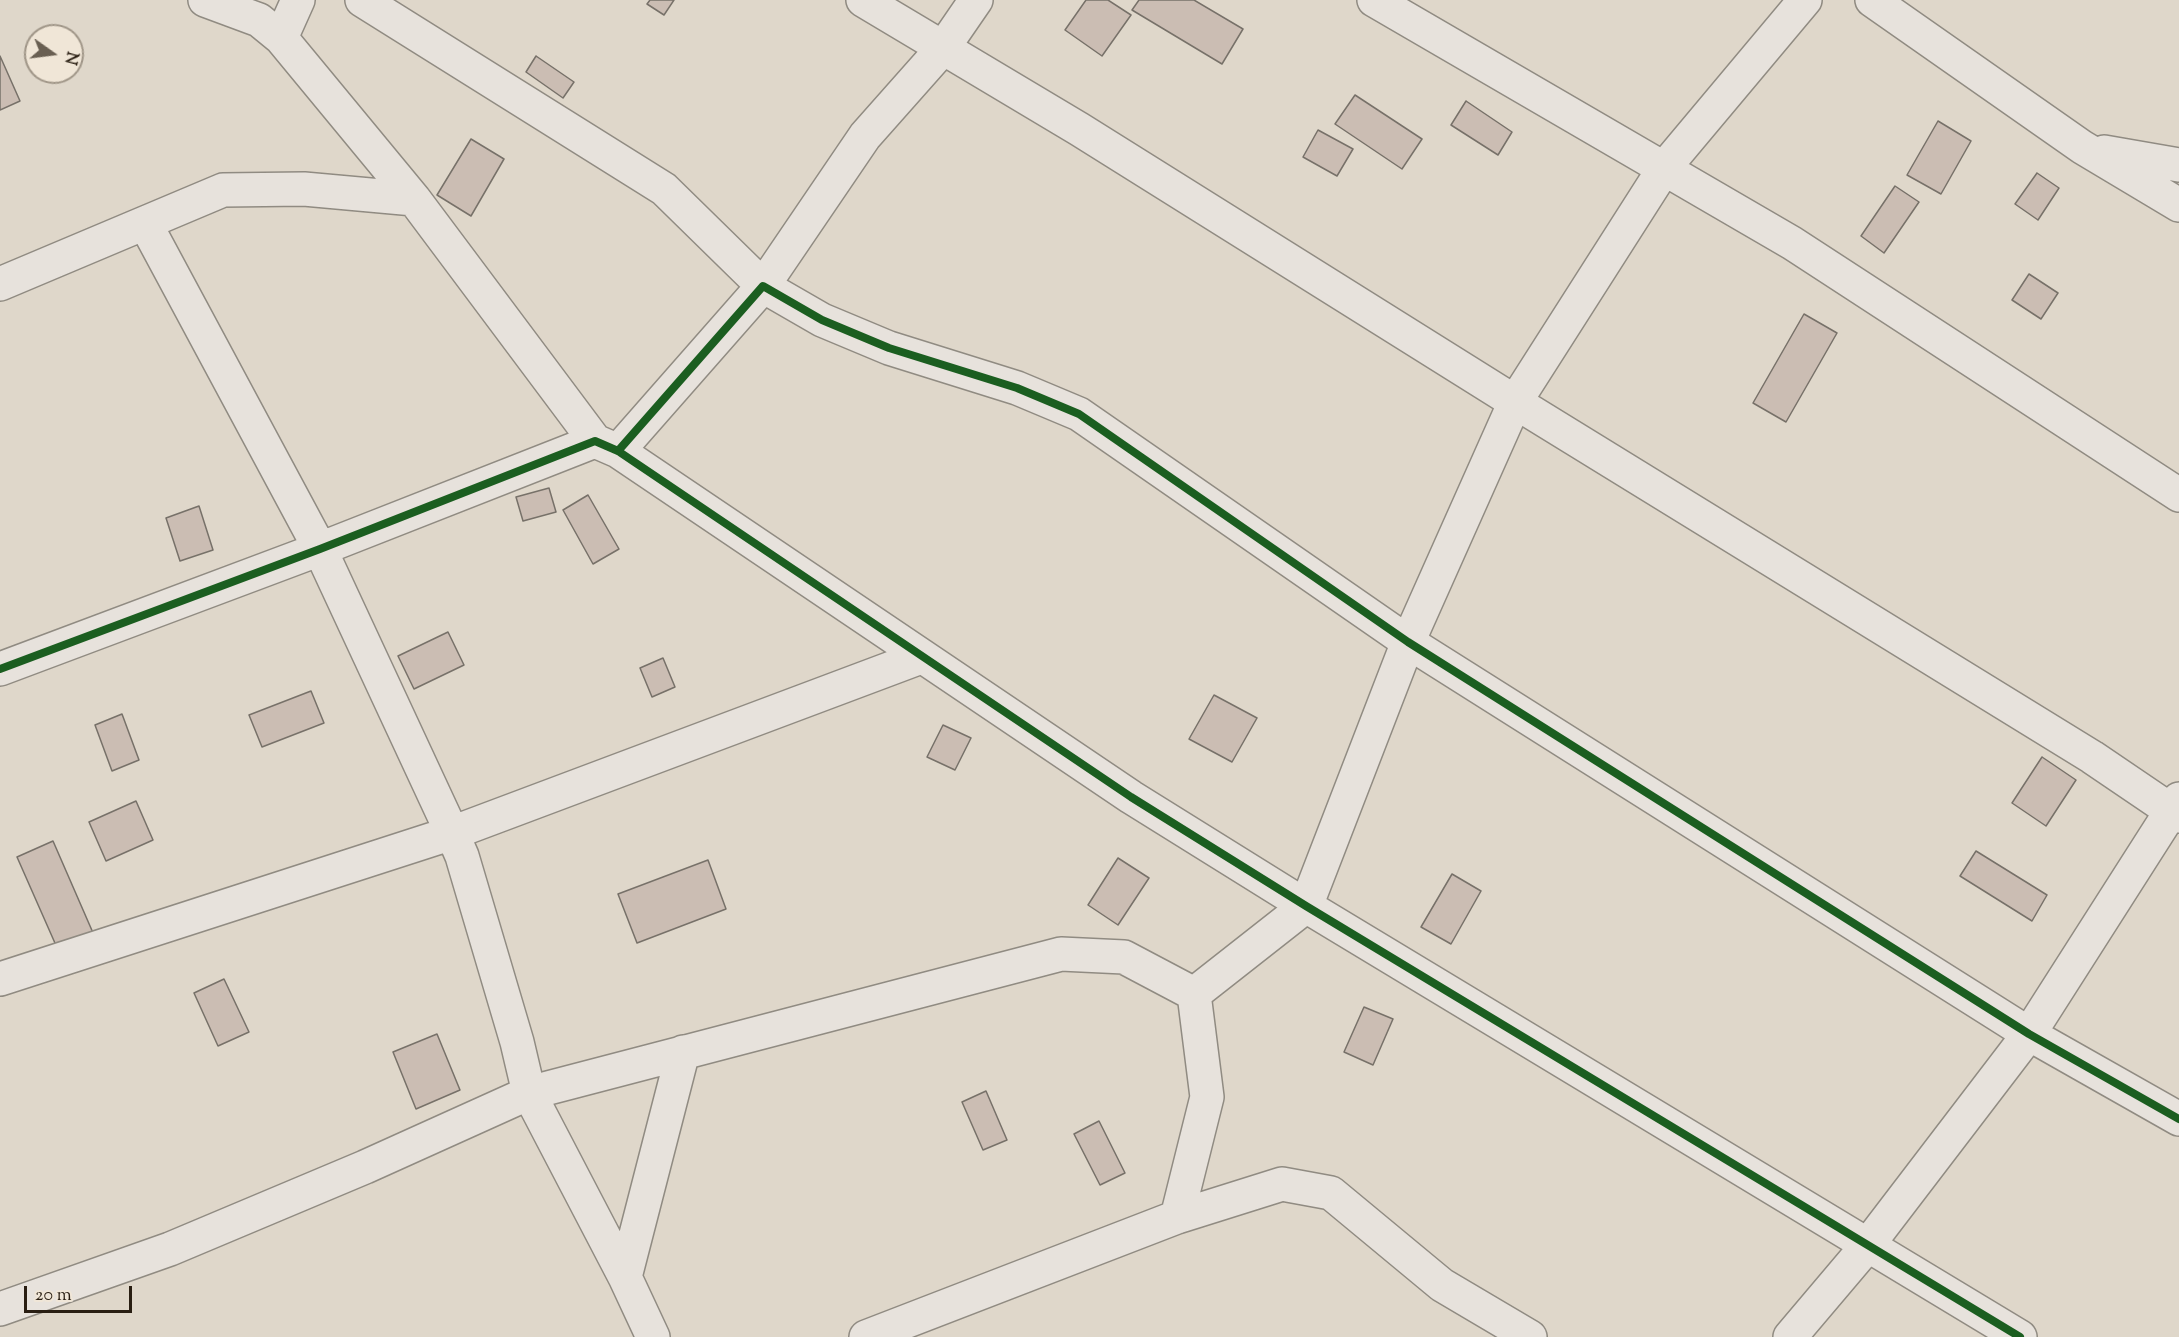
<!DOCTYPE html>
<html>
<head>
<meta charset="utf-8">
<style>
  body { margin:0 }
  #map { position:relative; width:2179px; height:1337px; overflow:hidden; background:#dfd7ca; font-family:"Sorts Mill Goudy",serif }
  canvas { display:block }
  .north { position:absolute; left:24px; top:24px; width:60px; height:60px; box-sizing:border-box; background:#f0e6d7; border:2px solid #a09688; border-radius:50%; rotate:104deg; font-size:16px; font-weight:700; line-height:24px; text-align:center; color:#291e12 }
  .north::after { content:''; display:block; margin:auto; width:21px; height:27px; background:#695f52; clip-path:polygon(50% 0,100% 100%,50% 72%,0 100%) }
  .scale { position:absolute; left:24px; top:1286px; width:108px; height:27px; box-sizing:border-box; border:3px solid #291e12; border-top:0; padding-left:8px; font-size:18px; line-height:21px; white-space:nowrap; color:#291e12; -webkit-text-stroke:4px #f0e6d7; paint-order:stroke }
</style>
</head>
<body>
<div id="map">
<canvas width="2179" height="1337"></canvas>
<div class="north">N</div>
<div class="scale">20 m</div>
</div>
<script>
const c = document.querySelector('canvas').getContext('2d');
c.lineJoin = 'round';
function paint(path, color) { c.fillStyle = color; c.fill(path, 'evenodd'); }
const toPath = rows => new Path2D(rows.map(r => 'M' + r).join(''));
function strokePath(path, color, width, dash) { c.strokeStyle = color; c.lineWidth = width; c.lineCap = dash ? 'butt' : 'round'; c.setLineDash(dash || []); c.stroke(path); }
const building = toPath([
  [650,0,674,0,664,15,647,4,650,0],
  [1086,0,1108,0,1131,15,1102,56,1065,30,1086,0],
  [1139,0,1194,0,1243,29,1222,64,1132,10,1139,0],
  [0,56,20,101,0,110,0,56],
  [536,56,574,82,563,98,526,72,536,56],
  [1355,95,1422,139,1402,169,1335,124,1355,95],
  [1466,101,1512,132,1498,155,1451,125,1466,101],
  [1938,121,1971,141,1941,194,1907,175,1938,121],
  [1318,130,1353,149,1337,176,1303,157,1318,130],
  [471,139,504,159,471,216,437,195,471,139],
  [2037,173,2059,188,2038,220,2015,204,2037,173],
  [1895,186,1919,202,1884,253,1861,236,1895,186],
  [2029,274,2058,293,2041,319,2012,300,2029,274],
  [1804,314,1837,333,1786,422,1753,403,1804,314],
  [549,488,556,512,523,521,516,497,549,488],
  [588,495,619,549,593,564,563,510,588,495],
  [199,506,213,550,180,561,166,518,199,506],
  [448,632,464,665,414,689,398,656,448,632],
  [663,658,675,687,652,697,640,668,663,658],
  [311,691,324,723,262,747,249,715,311,691],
  [1214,695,1257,718,1232,762,1189,739,1214,695],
  [122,714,139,760,112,771,95,725,122,714],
  [943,725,971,738,955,770,927,757,943,725],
  [2042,757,2076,780,2046,826,2012,803,2042,757],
  [136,801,153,840,106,861,89,822,136,801],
  [53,841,97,942,62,959,17,857,53,841],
  [1976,851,2047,895,2032,921,1960,876,1976,851],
  [1118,858,1149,878,1118,925,1088,905,1118,858],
  [708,860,726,909,637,943,618,894,708,860],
  [1452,874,1481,891,1451,944,1421,927,1452,874],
  [224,979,249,1032,218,1046,194,993,224,979],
  [1364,1007,1393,1019,1373,1065,1344,1052,1364,1007],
  [437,1034,460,1090,416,1109,393,1052,437,1034],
  [986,1091,1007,1140,983,1150,962,1102,986,1091],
  [1099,1121,1125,1173,1100,1185,1074,1134,1099,1121]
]);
const street = toPath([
  [205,0,259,20,281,38,414,199,595,441],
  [362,0,664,189,763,286,865,136,943,48,976,0],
  [863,0,1079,129,1515,402,2092,757,2179,816],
  [1374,0,1792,243,2179,495],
  [1872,0,2082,147,2179,205],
  [281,38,298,0],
  [2104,152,2179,165],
  [145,223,320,549,452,833,462,856,517,1042,529,1093,625,1277,653,1337],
  [0,284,223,190,304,189,414,199],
  [618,451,763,286,822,320,889,348,1017,388,1079,414,1408,642,2029,1034,2179,1119],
  [0,669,320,549,595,441,618,451,1131,797,1306,906,2020,1337],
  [0,979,452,833,921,657],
  [1194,994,1306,906,1408,642,1515,402,1665,167,1805,0],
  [1177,1217,1207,1097,1194,994],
  [625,1277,683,1052],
  [0,1309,170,1249,365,1167,529,1093,1061,954,1124,957,1194,994],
  [866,1337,1177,1217,1282,1184,1331,1193,1442,1285,1530,1337],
  [1790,1337,1867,1246,2029,1034,2179,799]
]);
const cycleway = toPath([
  [618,451,763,286,822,320,889,348,1017,388,1079,414,1408,642,2029,1034,2179,1119],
  [0,669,320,549,595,441,618,451,1131,797,1306,906,2020,1337]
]);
paint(building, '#cbbdb3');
strokePath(building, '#777169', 1.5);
strokePath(street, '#908b82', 36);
strokePath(street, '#e7e2dc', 33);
strokePath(cycleway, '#1b5e20', 8);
</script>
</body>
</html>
